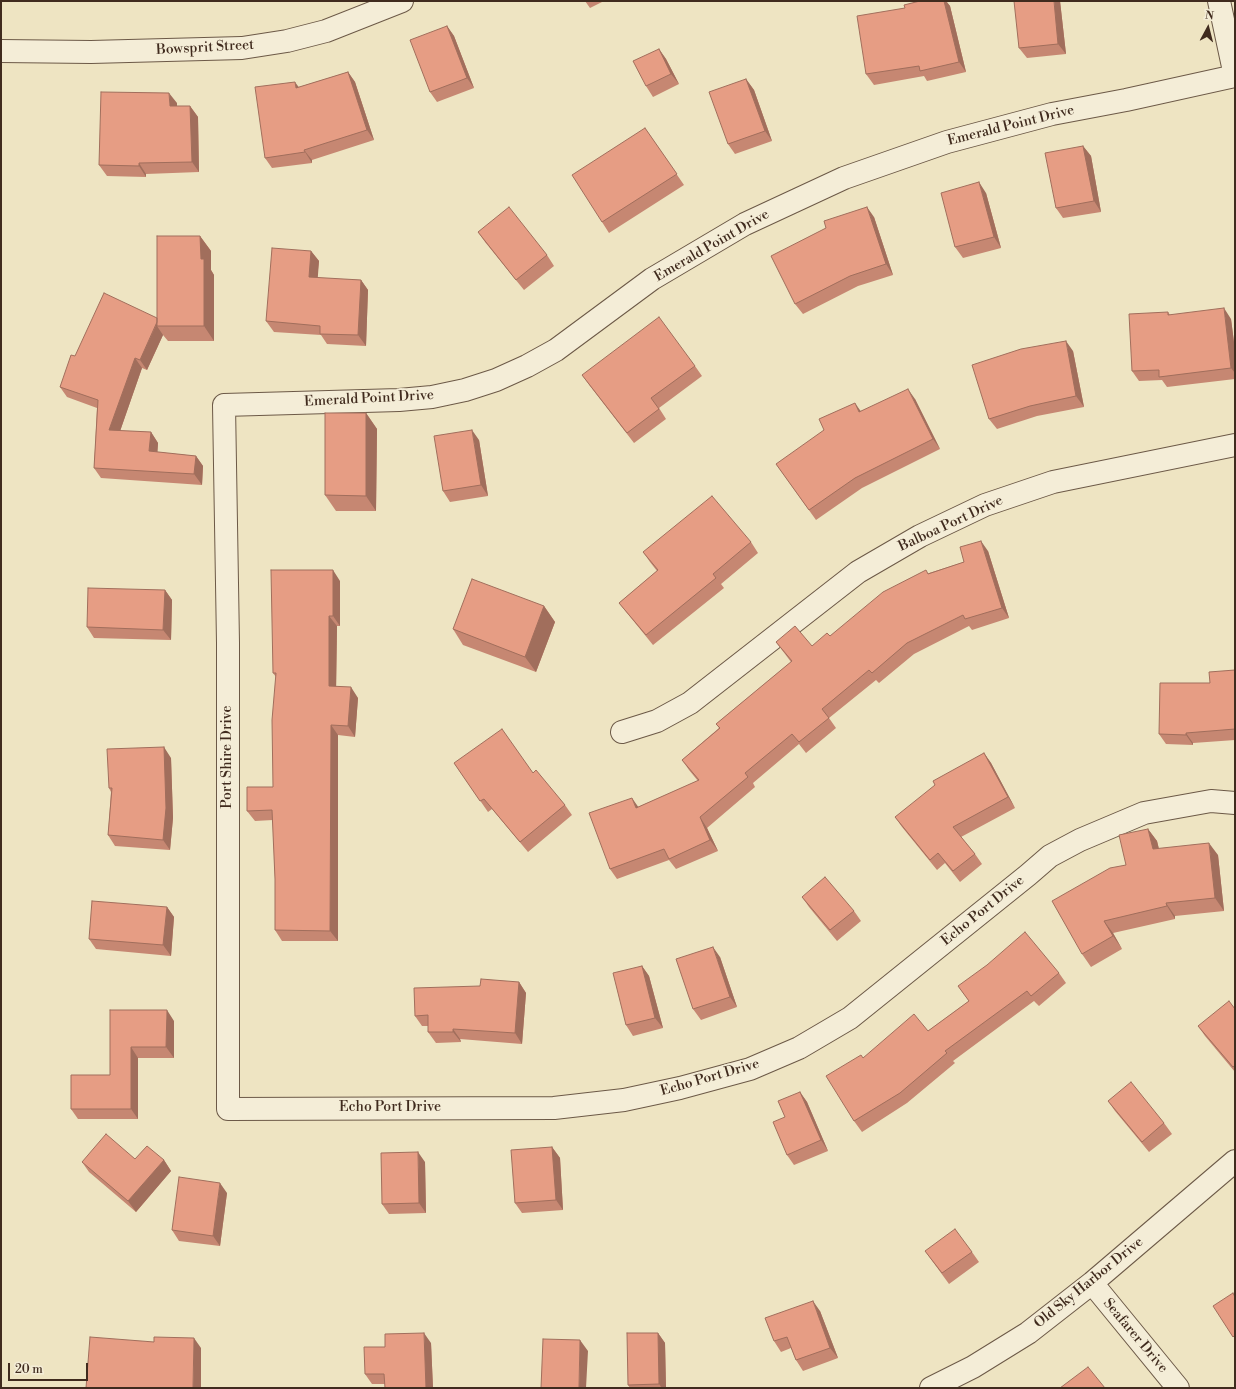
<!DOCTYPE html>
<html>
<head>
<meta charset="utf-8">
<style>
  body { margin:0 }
  #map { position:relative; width:1236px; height:1389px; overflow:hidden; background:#eee4c2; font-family:"Libre Bodoni",serif }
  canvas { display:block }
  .frame { position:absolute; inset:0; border:2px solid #402b1e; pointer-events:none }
  .north { position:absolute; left:1188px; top:8px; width:40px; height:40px; -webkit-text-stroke:3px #f4edd7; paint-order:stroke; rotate:7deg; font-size:11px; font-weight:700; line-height:16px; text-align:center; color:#402b1e }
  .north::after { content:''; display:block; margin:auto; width:14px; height:18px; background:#402b1e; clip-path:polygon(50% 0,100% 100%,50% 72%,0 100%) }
  .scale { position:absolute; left:8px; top:1363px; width:80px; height:18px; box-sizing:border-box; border:2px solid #402b1e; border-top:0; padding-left:5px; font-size:12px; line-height:14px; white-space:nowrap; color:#402b1e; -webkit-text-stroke:3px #f4edd7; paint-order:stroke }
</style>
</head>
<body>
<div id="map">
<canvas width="1236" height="1389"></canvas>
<div class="frame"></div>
<div class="north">N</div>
<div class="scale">20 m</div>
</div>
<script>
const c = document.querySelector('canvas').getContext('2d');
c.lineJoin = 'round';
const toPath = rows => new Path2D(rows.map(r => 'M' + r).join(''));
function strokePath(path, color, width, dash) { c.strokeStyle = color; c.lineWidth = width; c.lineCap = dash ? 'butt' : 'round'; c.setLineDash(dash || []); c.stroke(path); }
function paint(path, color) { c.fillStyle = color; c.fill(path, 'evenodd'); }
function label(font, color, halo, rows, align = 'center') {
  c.font = font + ' "Libre Bodoni",serif'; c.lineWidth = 3.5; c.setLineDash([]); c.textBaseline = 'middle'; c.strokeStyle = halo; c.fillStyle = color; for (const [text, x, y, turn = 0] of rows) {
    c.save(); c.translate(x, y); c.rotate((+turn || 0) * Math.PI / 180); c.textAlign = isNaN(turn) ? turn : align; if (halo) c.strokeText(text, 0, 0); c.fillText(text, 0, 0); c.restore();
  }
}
const minor = toPath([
  [1219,1,1235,76],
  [1,51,91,52,242,48,287,41,326,31,402,1],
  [1235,76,1126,100,1052,114,947,142,844,178,745,224,652,279,556,350,527,366,496,380,465,390,432,397,399,400,224,405,228,643,228,1109,554,1108,624,1100,680,1088,750,1069,799,1048,850,1018,1028,875,1050,856,1080,840,1144,813,1211,801,1235,803],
  [622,732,657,721,690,703,858,572,920,536,985,505,1053,482,1235,445],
  [1092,1283,1178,1388],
  [931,1388,973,1367,1028,1333,1092,1283,1235,1161]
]);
const wall = toPath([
  [585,1,604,1,590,8],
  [920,1,946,1,950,6,966,72,927,81,924,76,874,85,866,74,905,8],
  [1060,1,1066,54,1027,58,1019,48],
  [447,26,454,36,474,88,437,102,430,92],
  [659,49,666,59,679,84,653,97,646,86],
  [348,72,355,82,374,140,312,160,312,163,272,168,265,158,299,87],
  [746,79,754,90,772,141,735,154,728,144],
  [177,103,177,106,190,106,198,117,199,172,146,174,146,177,107,176,99,165],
  [645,128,684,185,609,233,602,222],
  [1083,146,1091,156,1101,212,1063,218,1056,208],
  [986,193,1001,248,963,258,955,247],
  [874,217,893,275,858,286,803,314,795,304],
  [478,232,547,255,554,266,524,290,485,242],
  [200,236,211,251,211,270,214,275,214,341,168,341,163,335,147,370,142,368,120,431,151,432,158,443,157,452,196,456,203,466,202,485,101,478,94,468,97,408,67,397,60,387,75,356,157,318],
  [311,251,319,261,317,278,361,280,368,290,366,346,327,344,321,335,274,332,266,321],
  [1168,312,1170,315,1231,319,1235,350,1235,379,1167,387,1162,380,1139,381,1132,371],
  [1073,351,1084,407,1037,416,997,429,989,419],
  [695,366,702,376,659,408,666,419,634,443,590,386,582,375],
  [915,399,940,449,862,488,816,520,776,464,861,411],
  [366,413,377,429,376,511,336,511,325,495],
  [479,440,488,496,450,502,443,491],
  [751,542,758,553,721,584,724,588,653,645,627,613,619,603,657,571,650,562,643,552],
  [988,551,1009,618,972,630,969,626,914,654,879,683,876,680,829,718,836,728,806,753,799,744,753,783,755,787,707,828,718,851,676,869,669,860,617,879,610,869,638,807,698,781,689,770,682,760,719,728,716,724,791,662,776,642,812,646,830,636,929,573,964,562],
  [340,581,340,626,337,626,336,686,358,698,355,737,338,735,338,941,282,941,275,930,275,879,273,820,255,821,247,811,273,787,276,677,273,673],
  [165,590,172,600,171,640,94,638,87,627],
  [544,606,555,622,536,672,463,645,453,629],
  [1235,670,1235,740,1193,743,1193,745,1166,744,1159,734,1210,683],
  [984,753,991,763,1015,808,961,837,975,854,982,864,960,882,945,863,937,870,902,827,895,817],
  [171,758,173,818,170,850,115,846,108,835,111,792,109,788],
  [454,763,533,773,565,805,572,815,528,852,492,809,488,812],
  [1148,829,1157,841,1159,849,1218,855,1224,911,1175,916,1175,919,1113,933,1122,949,1091,967,1082,954,1126,865],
  [802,897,854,911,861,921,837,941,809,907],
  [167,907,174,917,171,956,96,949,89,939],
  [720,957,737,1007,701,1020,693,1009],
  [642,966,649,976,663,1028,633,1036,626,1025],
  [1059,973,1066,983,1039,1006,1034,1001,953,1061,955,1063,907,1103,862,1132,854,1121,863,1058,928,1031,969,1001,958,986],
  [519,982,526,993,522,1044,460,1039,461,1042,436,1043,428,1032,428,1026,422,1026,415,1016,480,986],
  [1235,1009,1235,1072,1205,1036,1198,1026],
  [110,1010,174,1021,174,1058,138,1058,138,1119,78,1119,71,1109,110,1075],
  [800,1092,807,1102,828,1151,794,1165,787,1155,785,1117],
  [1108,1101,1164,1123,1172,1134,1149,1152,1115,1111],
  [552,1147,560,1158,563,1210,522,1213,515,1203],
  [135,1159,164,1160,171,1171,136,1212,89,1172,82,1162],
  [425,1162,426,1213,389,1214,382,1204],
  [227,1193,220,1246,179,1241,172,1230],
  [925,1251,972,1252,979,1262,949,1284],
  [820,1311,838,1358,803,1371,796,1360,791,1348,781,1352,774,1341],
  [658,1333,665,1343,666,1388,630,1388,628,1385],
  [431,1343,433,1388,385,1388,385,1384,372,1384,365,1374,385,1347]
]);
const shadedWall = toPath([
  [944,1,946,1,950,6,966,72,959,62],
  [1054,1,1060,1,1066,54,1058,44],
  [447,26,454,36,474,88,467,78],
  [659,49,666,59,679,84,671,74],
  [348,72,355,82,374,140,367,130],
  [746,79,754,90,772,141,765,131],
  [295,82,303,93,296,88],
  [169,93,177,103,177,117,170,106],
  [190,106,198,117,199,172,192,162],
  [1083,146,1091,156,1101,212,1094,201],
  [304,150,312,160,312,163,305,152],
  [139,163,146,174,146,177,139,166],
  [979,182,986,193,1001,248,994,237],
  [867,207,874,217,893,275,886,264],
  [200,236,211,251,211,270,214,275,214,341,204,326,201,259],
  [311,251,319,261,317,288,309,277],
  [361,280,368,290,366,346,358,335],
  [1224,308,1231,319,1235,350,1235,373,1231,368],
  [159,319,157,326,163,335,147,370,140,360],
  [1066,341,1073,351,1084,407,1076,396],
  [135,358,142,368,117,440,109,430],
  [908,389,915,399,940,449,933,439],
  [855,403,862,413,859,412],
  [366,413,377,429,376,511,366,496],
  [472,430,479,440,488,496,481,485],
  [151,432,158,443,157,462,149,451],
  [196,456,203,466,202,485,194,474],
  [981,541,988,551,1009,618,1002,608],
  [333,570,340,581,340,626,333,616],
  [165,590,172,600,171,640,163,630],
  [544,606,555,622,536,672,525,657],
  [329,616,337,626,336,696,329,686],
  [351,687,358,698,355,737,348,726],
  [331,725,338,735,338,941,330,931],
  [1186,733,1193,743,1193,745,1186,735],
  [164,747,171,758,173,818,170,850,163,840],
  [984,753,991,763,1015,808,1008,797],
  [632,798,639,808,636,808],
  [700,817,707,828,718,851,710,840],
  [1148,829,1157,841,1162,862,1153,849],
  [1209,843,1218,855,1224,911,1215,898],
  [1166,903,1175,916,1175,919,1167,906],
  [167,907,174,917,171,956,163,945],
  [1104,921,1113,933,1122,949,1113,936],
  [713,947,720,957,737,1007,730,997],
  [642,966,649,976,663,1028,655,1018],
  [519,982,526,993,522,1044,515,1033],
  [167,1010,174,1021,174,1058,166,1047],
  [453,1029,460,1039,461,1042,453,1032],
  [131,1047,138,1058,138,1119,131,1109],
  [800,1092,807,1102,828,1151,821,1140],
  [552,1147,560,1158,563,1210,556,1200],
  [418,1152,425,1162,426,1213,419,1203],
  [164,1160,171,1171,136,1212,128,1201],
  [220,1183,227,1193,220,1246,213,1236],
  [813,1301,820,1311,838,1358,830,1348],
  [424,1333,431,1343,433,1388,426,1388],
  [658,1333,665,1343,666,1388,662,1388,659,1384],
  [194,1338,201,1348,201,1388,193,1388],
  [580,1340,588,1351,586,1388,579,1388]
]);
const building = toPath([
  [920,1,944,1,959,62,920,71,919,66,866,74,857,16,905,8,904,5,920,1],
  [1014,1,1054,1,1058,44,1019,48,1014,1],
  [447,26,467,78,430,92,410,40,447,26],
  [659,49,671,74,646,86,633,61,659,49],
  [348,72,367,130,304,150,305,152,265,158,255,87,295,82,296,88,348,72],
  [746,79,765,131,728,144,709,92,746,79],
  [101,92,169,93,170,106,190,106,192,162,139,163,139,166,99,165,101,92],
  [645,128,677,174,602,222,572,175,645,128],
  [1083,146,1094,201,1056,208,1045,153,1083,146],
  [979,182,994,237,955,247,941,193,979,182],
  [509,207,547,255,516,280,478,232,509,207],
  [867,207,886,264,850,276,795,304,771,256,826,228,824,221,867,207],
  [157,236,200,236,201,259,204,259,204,326,157,326,157,236],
  [272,248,311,251,309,277,361,280,358,335,320,334,320,326,266,321,272,248],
  [104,293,157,318,157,322,140,360,135,358,109,430,151,432,149,451,196,456,194,474,94,468,98,400,60,387,71,355,75,356,104,293],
  [1224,308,1231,368,1159,377,1159,370,1132,371,1129,314,1168,312,1168,315,1224,308],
  [659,317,695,366,651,398,659,409,627,433,582,375,659,317],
  [1066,341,1076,396,1030,406,989,419,972,365,1021,349,1066,341],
  [908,389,933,439,855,478,809,510,776,464,824,430,819,419,855,403,859,412,908,389],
  [325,413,366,413,366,496,325,495,325,413],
  [472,430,481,485,443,491,434,436,472,430],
  [712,496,751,542,713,574,716,578,646,635,619,603,658,570,643,552,712,496],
  [981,541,1002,608,965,619,963,615,907,643,872,673,869,670,822,709,829,718,799,742,792,734,745,773,748,777,700,817,710,840,669,859,664,849,610,869,589,813,632,798,636,808,699,780,682,760,720,728,716,724,792,661,776,642,795,626,812,646,827,633,830,636,883,592,926,570,928,574,964,562,960,547,981,541],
  [271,570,333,570,333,616,329,616,329,686,351,687,348,726,331,725,330,931,275,930,275,879,272,810,247,811,247,787,273,787,272,720,276,673,273,673,271,570],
  [472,579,544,606,525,657,453,629,472,579],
  [88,588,165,590,163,630,87,627,88,588],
  [1235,670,1235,729,1186,733,1186,735,1159,734,1160,683,1210,683,1209,672,1235,670],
  [502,729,533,773,536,770,565,805,520,842,484,799,480,801,454,763,502,729],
  [164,747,166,808,163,840,108,835,112,788,109,788,107,749,164,747],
  [984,753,1008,797,953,827,975,854,953,871,938,853,930,860,895,817,935,785,933,781,984,753],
  [1148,829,1153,849,1209,843,1215,898,1166,903,1167,906,1104,921,1113,936,1082,954,1052,901,1110,868,1126,865,1119,835,1148,829],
  [825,877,854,911,830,930,802,897,825,877],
  [92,901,167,907,163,945,89,939,92,901],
  [1025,932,1059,973,1031,996,1027,991,945,1051,947,1053,900,1093,854,1121,826,1076,861,1055,863,1058,914,1014,928,1031,969,1001,958,986,987,965,1025,932],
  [713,947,730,997,693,1009,676,959,713,947],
  [642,966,655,1018,626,1025,613,973,642,966],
  [481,979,519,982,515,1033,453,1029,453,1032,428,1032,428,1015,415,1016,414,988,480,986,481,979],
  [1229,1001,1235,1009,1235,1065,1233,1067,1198,1026,1229,1001],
  [110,1010,167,1010,166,1047,131,1047,131,1109,71,1109,71,1075,110,1075,110,1010],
  [1131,1082,1164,1123,1142,1142,1108,1101,1131,1082],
  [800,1092,821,1140,787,1155,773,1122,785,1117,778,1101,800,1092],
  [106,1134,135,1159,147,1146,164,1160,128,1201,82,1162,106,1134],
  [552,1147,556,1200,515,1203,511,1150,552,1147],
  [418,1152,419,1203,382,1204,381,1153,418,1152],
  [179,1177,220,1183,213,1236,172,1230,179,1177],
  [955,1229,972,1252,942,1273,925,1251,955,1229],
  [1233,1293,1235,1297,1235,1335,1233,1337,1213,1306,1233,1293],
  [813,1301,830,1348,796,1360,787,1337,774,1341,765,1318,813,1301],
  [424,1333,426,1388,385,1388,384,1374,365,1374,364,1347,385,1347,385,1334,424,1333],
  [627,1333,658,1333,659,1384,628,1385,627,1333],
  [90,1337,154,1342,154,1337,194,1338,193,1388,86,1388,90,1337],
  [543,1339,580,1340,579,1388,541,1388,543,1339],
  [1088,1367,1105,1388,1060,1388,1088,1367]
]);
const streetNames = [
  ["Bowsprit Street",205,48,-3],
  ["Emerald Point Drive",1011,126,-14],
  ["Emerald Point Drive",712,246,-30],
  ["Emerald Point Drive",369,399,-3],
  ["Balboa Port Drive",951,524,-25],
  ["Port Shire Drive",228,757,-90],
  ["Echo Port Drive",983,911,-39],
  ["Echo Port Drive",710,1078,-16],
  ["Echo Port Drive",390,1108],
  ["Old Sky Harbor Drive",1089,1283,-39],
  ["Seafarer Drive",1135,1336,50]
];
strokePath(minor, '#6c5947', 24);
strokePath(minor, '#f4edd7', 22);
paint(wall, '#c68772');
paint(shadedWall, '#a16e5c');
paint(building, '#e69d84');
strokePath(building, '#a16e5c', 1);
label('14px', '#402b1e', '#f4edd7', streetNames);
</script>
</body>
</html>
